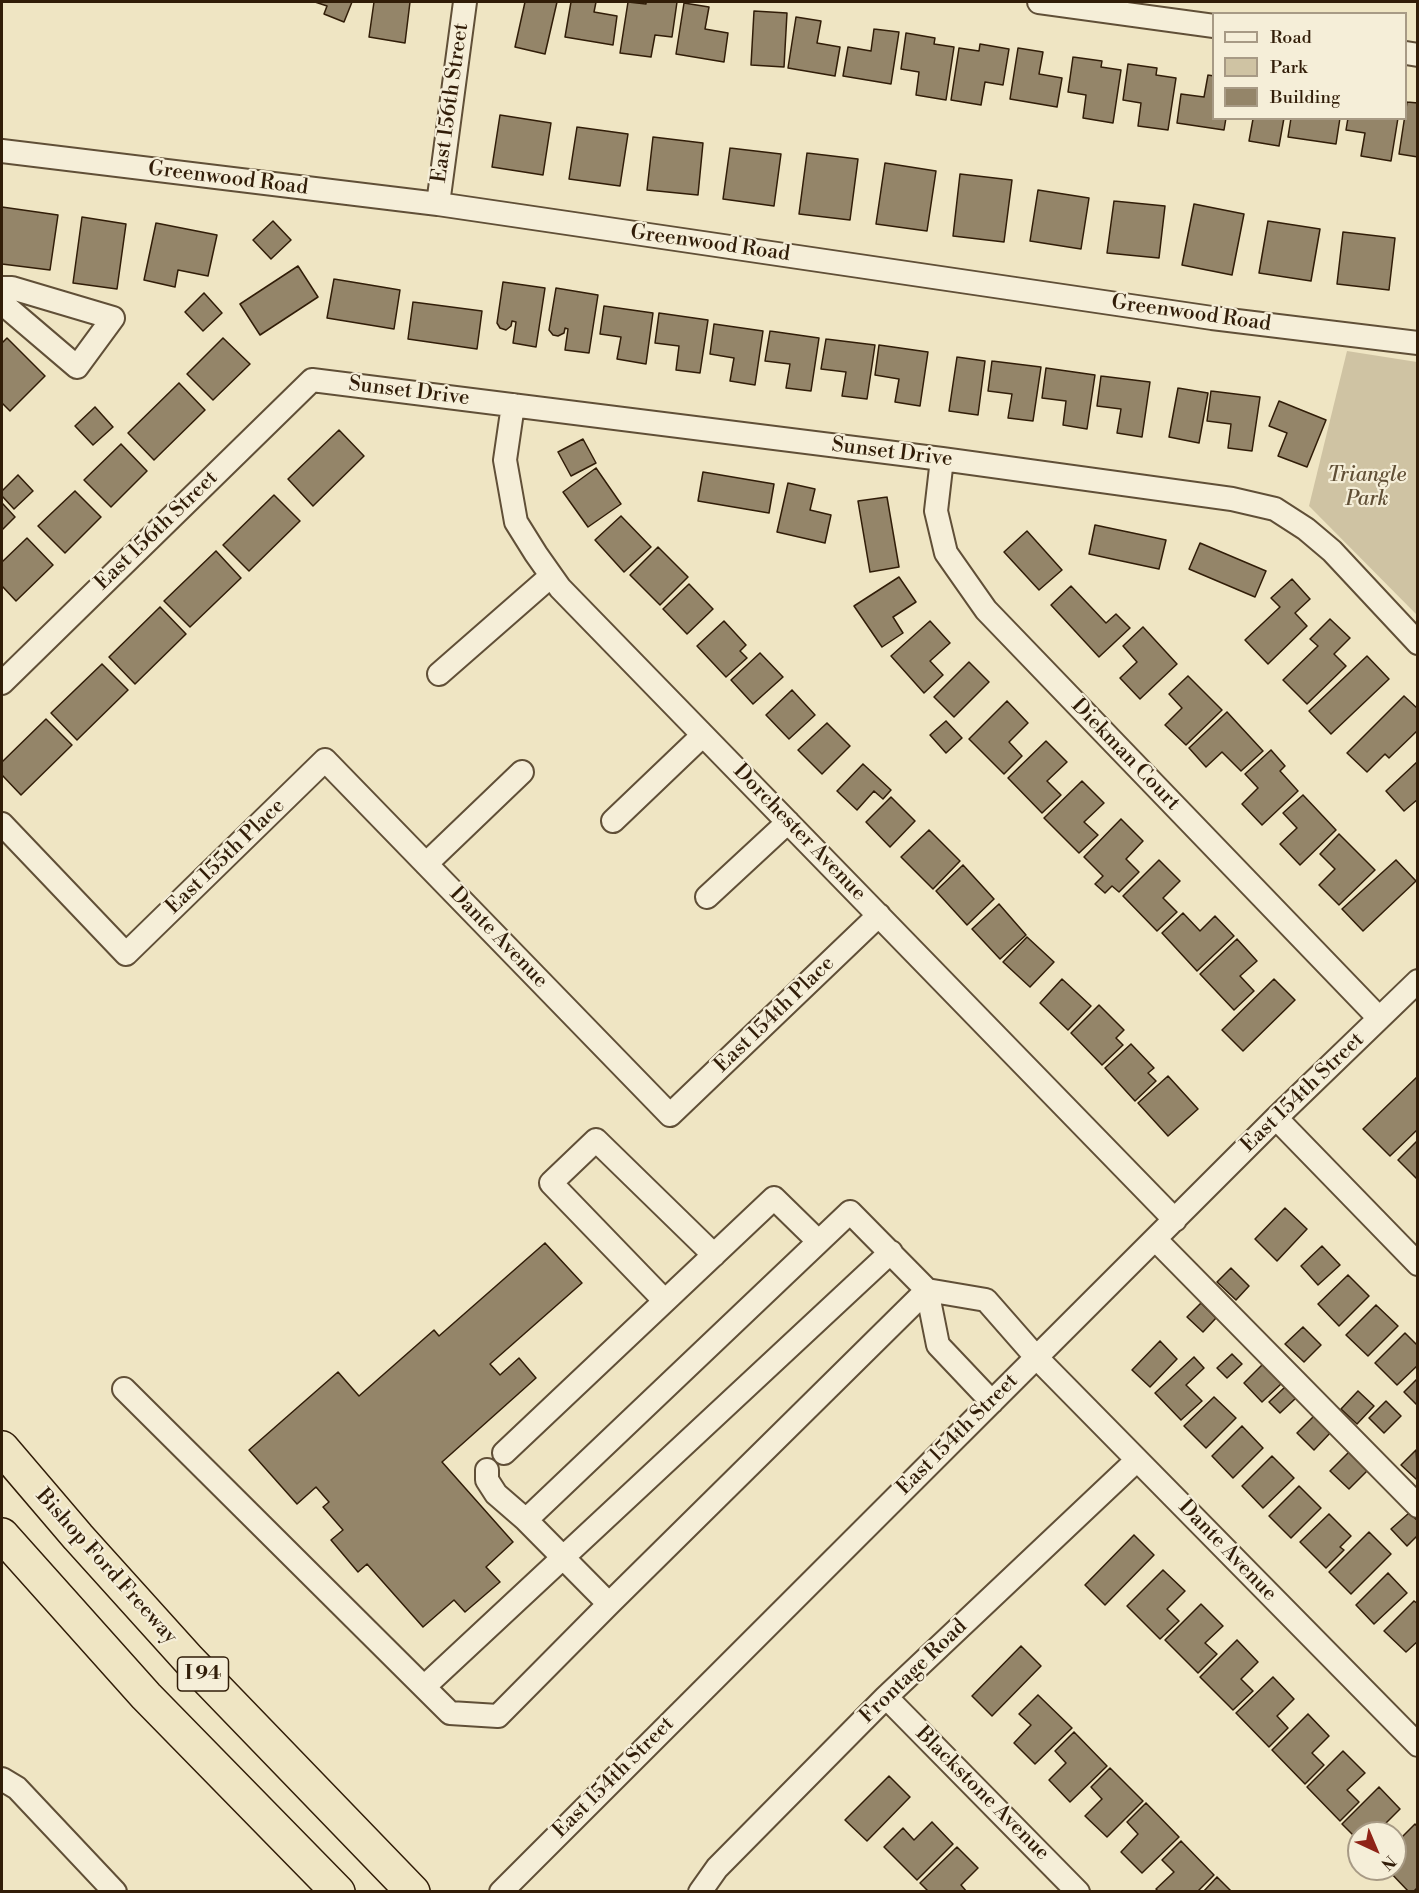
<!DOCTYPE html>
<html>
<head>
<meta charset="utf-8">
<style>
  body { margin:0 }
  #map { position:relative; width:1419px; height:1893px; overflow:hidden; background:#efe5c3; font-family:"Libre Bodoni",serif }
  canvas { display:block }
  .frame { position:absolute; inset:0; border:3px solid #311d08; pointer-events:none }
  .legend { position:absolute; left:1212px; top:12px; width:195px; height:108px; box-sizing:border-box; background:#f5eed8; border:2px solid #a79a85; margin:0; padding:8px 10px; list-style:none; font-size:18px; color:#311d08 }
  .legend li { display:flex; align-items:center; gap:12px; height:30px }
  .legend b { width:30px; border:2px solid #a79a85 }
  .north { position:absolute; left:1347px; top:1821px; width:60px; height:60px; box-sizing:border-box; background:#f5eed8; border:2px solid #a79a85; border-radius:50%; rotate:136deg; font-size:16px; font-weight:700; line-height:24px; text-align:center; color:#311d08 }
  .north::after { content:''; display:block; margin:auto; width:21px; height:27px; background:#8f2418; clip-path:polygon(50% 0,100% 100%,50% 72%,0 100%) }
</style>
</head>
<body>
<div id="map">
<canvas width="1419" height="1893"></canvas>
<div class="frame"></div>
<ul class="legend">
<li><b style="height:8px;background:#f5eed8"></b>Road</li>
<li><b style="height:16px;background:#cfc3a3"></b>Park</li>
<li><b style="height:16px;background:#948569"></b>Building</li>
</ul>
<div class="north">N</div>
</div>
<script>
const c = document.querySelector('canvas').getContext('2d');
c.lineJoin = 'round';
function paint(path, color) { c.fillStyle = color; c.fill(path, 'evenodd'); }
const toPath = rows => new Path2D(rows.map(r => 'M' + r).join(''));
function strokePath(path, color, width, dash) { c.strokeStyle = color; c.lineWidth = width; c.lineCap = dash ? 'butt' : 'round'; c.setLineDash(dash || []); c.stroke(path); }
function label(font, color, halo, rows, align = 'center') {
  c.font = font + ' "Libre Bodoni",serif'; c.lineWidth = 4.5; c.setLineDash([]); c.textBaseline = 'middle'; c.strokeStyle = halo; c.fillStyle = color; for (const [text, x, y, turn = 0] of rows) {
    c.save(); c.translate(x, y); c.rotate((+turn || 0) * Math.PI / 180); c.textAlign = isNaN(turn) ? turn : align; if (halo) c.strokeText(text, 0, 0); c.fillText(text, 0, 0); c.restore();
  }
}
const green = toPath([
  [1347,351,1417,362,1417,615,1309,506]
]);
const building = toPath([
  [315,2,352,2,344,22,324,14,327,6,315,2],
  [374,2,410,2,405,43,369,37,374,2],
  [525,2,557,2,545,54,515,47,525,2],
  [571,2,596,2,594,12,617,16,613,45,565,37,571,2],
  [628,2,646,4,646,2,677,2,672,37,655,35,651,57,620,53,628,2],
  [684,3,709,7,705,29,728,33,724,62,676,54,684,3],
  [754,11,787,13,784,67,751,65,754,11],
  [796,17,821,21,817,43,840,47,835,76,788,68,796,17],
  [874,29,899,32,891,84,843,76,848,47,871,51,874,29],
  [906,33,935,38,934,44,954,47,946,100,916,95,919,72,901,69,906,33],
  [980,44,1009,49,1003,85,985,82,981,105,951,100,959,48,979,51,980,44],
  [1018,48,1043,52,1039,74,1062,78,1057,107,1010,99,1018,48],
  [1073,57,1102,61,1101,67,1121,70,1113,123,1083,118,1086,95,1068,92,1073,57],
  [1128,64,1157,68,1156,75,1176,78,1168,130,1138,126,1141,103,1123,100,1128,64],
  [1208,75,1214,76,1214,118,1226,118,1224,130,1177,123,1181,94,1204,97,1208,75],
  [1407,102,1418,103,1418,157,1399,154,1407,102],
  [500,115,551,123,543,175,492,167,500,115],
  [1251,118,1284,118,1279,146,1249,141,1253,119,1251,118],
  [1291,118,1340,118,1336,144,1288,137,1291,118],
  [1348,118,1398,118,1391,161,1361,156,1365,133,1346,130,1348,118],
  [577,127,628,134,620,186,569,179,577,127],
  [653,137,703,143,698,195,647,190,653,137],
  [730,148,781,154,774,206,723,199,730,148],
  [807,153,858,159,850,220,799,214,807,153],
  [885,163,936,171,927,231,876,224,885,163],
  [960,174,1012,180,1004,242,953,236,960,174],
  [1038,190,1089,198,1081,249,1030,241,1038,190],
  [1114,201,1165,206,1159,258,1107,253,1114,201],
  [1194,204,1244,214,1232,275,1182,265,1194,204],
  [2,207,58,215,50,270,2,264,2,207],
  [82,217,126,224,117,289,73,283,82,217],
  [273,221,291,240,271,259,253,240,273,221],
  [1268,221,1320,229,1311,281,1259,273,1268,221],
  [156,223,217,235,208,276,178,270,175,287,144,280,156,223],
  [1343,232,1395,238,1389,290,1337,284,1343,232],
  [298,266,318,297,260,335,240,304,298,266],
  [334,279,400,290,394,329,327,318,334,279],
  [503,282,545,288,536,347,513,343,516,322,512,321,511,326,506,330,500,328,497,323,503,282],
  [556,288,598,295,589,353,565,350,568,329,565,328,564,333,558,336,553,335,549,330,556,288],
  [204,293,222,313,203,331,185,312,204,293],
  [413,302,482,311,477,349,408,339,413,302],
  [604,306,653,313,646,364,617,359,621,337,600,334,604,306],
  [659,313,708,320,700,373,676,370,679,346,655,343,659,313],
  [714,324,763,331,755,385,730,381,734,358,710,354,714,324],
  [770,331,819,338,811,391,786,388,790,364,765,361,770,331],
  [7,338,45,376,10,411,2,403,2,343,7,338],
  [223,338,250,364,213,400,187,374,223,338],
  [826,339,875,345,867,399,842,396,846,372,821,369,826,339],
  [879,345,928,352,920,406,895,402,899,379,875,375,879,345],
  [957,357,985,361,978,415,949,411,957,357],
  [992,361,1041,367,1033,421,1008,418,1012,394,988,391,992,361],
  [1046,368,1095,375,1087,429,1063,425,1066,401,1042,398,1046,368],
  [1101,376,1150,382,1142,437,1117,433,1121,409,1097,406,1101,376],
  [179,383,205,410,154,460,128,433,179,383],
  [1178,388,1208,393,1199,443,1169,437,1178,388],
  [1211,391,1260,397,1252,451,1228,448,1231,424,1207,421,1211,391],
  [1279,401,1326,420,1307,467,1278,456,1287,433,1269,426,1279,401],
  [95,407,113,427,93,445,75,426,95,407],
  [339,430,364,456,313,506,288,479,339,430],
  [583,439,596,463,571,476,558,452,583,439],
  [121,444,147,471,111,507,84,480,121,444],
  [596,468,621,504,588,527,563,492,596,468],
  [703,472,774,484,769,513,698,501,703,472],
  [18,475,33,491,14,509,2,496,2,491,18,475],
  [788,483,815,489,810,510,831,515,825,543,777,532,788,483],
  [75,491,101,517,65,553,38,526,75,491],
  [274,495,300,521,249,571,223,545,274,495],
  [887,497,899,567,870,572,858,501,887,497],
  [3,504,15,517,2,530,2,505,3,504],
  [621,516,651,547,624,572,595,540,621,516],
  [1095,525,1166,540,1159,569,1089,554,1095,525],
  [1027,531,1062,570,1039,590,1004,552,1027,531],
  [27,538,53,565,16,601,2,586,2,562,27,538],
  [1200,543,1266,571,1255,597,1189,569,1200,543],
  [658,547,688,577,660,605,630,575,658,547],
  [216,551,241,578,190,627,164,601,216,551],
  [899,577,916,602,893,617,903,633,882,647,854,606,899,577],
  [1292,579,1310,599,1295,613,1307,626,1268,664,1245,640,1280,607,1271,598,1292,579],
  [689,584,713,609,687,634,663,609,689,584],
  [1071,586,1106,623,1116,614,1130,628,1099,657,1051,605,1071,586],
  [160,607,186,634,135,684,109,657,160,607],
  [1330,619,1350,638,1334,654,1346,666,1307,704,1283,680,1318,646,1310,639,1330,619],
  [724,621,746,645,740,651,747,658,726,677,697,646,724,621],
  [930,621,950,643,930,661,943,675,924,693,891,656,930,621],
  [1143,627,1177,664,1140,699,1120,678,1137,662,1123,646,1143,627],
  [760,653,783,677,753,704,731,680,760,653],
  [1367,656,1389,679,1331,734,1309,711,1367,656],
  [969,662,989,682,954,717,934,697,969,662],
  [102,664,128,690,77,740,51,713,102,664],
  [1188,676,1222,710,1186,745,1165,725,1182,708,1169,694,1188,676],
  [792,690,815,715,789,739,766,715,792,690],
  [1404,696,1418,709,1418,730,1389,758,1385,754,1367,772,1347,753,1404,696],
  [1007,701,1028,723,1009,742,1022,756,1004,774,969,739,1007,701],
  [1227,712,1263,751,1241,771,1222,752,1206,767,1189,748,1227,712],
  [46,719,72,745,21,795,2,775,2,762,46,719],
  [946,721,962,738,946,753,930,735,946,721],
  [827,723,850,746,822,774,798,750,827,723],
  [1046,741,1067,762,1047,781,1061,795,1042,813,1008,778,1046,741],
  [1271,750,1285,766,1280,771,1298,791,1262,825,1242,804,1258,788,1245,774,1271,750],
  [1418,761,1418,799,1404,811,1386,791,1418,761],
  [863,764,891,790,883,799,874,791,857,810,837,791,863,764],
  [1082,781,1104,803,1084,822,1098,835,1079,853,1044,818,1082,781],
  [1303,795,1336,830,1300,865,1280,844,1297,828,1283,813,1303,795],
  [891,797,915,821,890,847,866,822,891,797],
  [1121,819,1143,841,1126,859,1139,872,1119,892,1112,886,1105,893,1095,884,1103,876,1084,857,1121,819],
  [929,830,960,861,933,889,901,857,929,830],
  [1339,834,1375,870,1339,905,1319,885,1335,869,1320,854,1339,834],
  [1159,860,1180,881,1163,898,1177,912,1157,931,1123,896,1159,860],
  [1396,860,1416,881,1363,931,1342,909,1396,860],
  [963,865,994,899,967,925,936,891,963,865],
  [999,904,1026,935,1000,959,972,929,999,904],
  [1183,913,1200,931,1215,916,1234,936,1197,971,1162,933,1183,913],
  [1027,937,1054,962,1030,987,1003,962,1027,937],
  [1237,939,1257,961,1240,976,1254,991,1234,1010,1200,974,1237,939],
  [1062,979,1091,1006,1068,1030,1040,1003,1062,979],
  [1274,979,1295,1000,1243,1051,1222,1030,1274,979],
  [1099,1005,1124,1030,1116,1038,1123,1045,1102,1065,1071,1033,1099,1005],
  [1131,1044,1154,1068,1148,1073,1156,1081,1135,1101,1105,1068,1131,1044],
  [1168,1076,1198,1109,1168,1136,1138,1103,1168,1076],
  [1418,1076,1418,1129,1390,1156,1363,1129,1418,1076],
  [1418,1140,1418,1180,1398,1160,1418,1140],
  [1285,1208,1307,1229,1277,1261,1255,1239,1285,1208],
  [545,1243,582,1283,490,1364,500,1375,519,1358,536,1378,442,1462,513,1542,486,1567,500,1582,465,1612,454,1600,423,1627,367,1564,358,1572,331,1540,343,1530,323,1507,329,1502,316,1487,297,1504,249,1450,338,1372,359,1396,434,1330,439,1336,545,1243],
  [1322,1246,1340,1265,1318,1285,1301,1266,1322,1246],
  [1231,1268,1249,1286,1236,1300,1217,1282,1231,1268],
  [1348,1275,1369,1296,1339,1326,1318,1304,1348,1275],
  [1201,1303,1216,1318,1203,1332,1187,1317,1201,1303],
  [1376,1305,1398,1326,1368,1356,1346,1335,1376,1305],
  [1303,1327,1321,1345,1304,1362,1285,1344,1303,1327],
  [1405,1333,1418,1346,1418,1365,1397,1385,1375,1363,1405,1333],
  [1160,1341,1177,1359,1150,1387,1132,1370,1160,1341],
  [1232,1354,1242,1364,1227,1378,1217,1368,1232,1354],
  [1194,1357,1204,1368,1186,1385,1202,1401,1181,1420,1155,1393,1194,1357],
  [1263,1364,1282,1383,1262,1402,1244,1383,1263,1364],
  [1418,1378,1418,1406,1404,1392,1418,1378],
  [1285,1387,1296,1398,1280,1413,1269,1402,1285,1387],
  [1358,1391,1374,1406,1357,1424,1341,1409,1358,1391],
  [1214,1397,1236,1418,1206,1448,1184,1426,1214,1397],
  [1386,1401,1401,1416,1384,1433,1369,1418,1386,1401],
  [1316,1414,1332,1431,1314,1450,1297,1433,1316,1414],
  [1242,1426,1263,1448,1233,1478,1212,1456,1242,1426],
  [1416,1450,1418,1477,1416,1479,1401,1465,1416,1450],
  [1350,1451,1369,1469,1349,1489,1330,1471,1350,1451],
  [1272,1456,1294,1478,1263,1508,1242,1486,1272,1456],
  [1299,1486,1321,1508,1291,1538,1269,1516,1299,1486],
  [1409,1513,1418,1521,1418,1535,1407,1546,1391,1529,1409,1513],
  [1329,1514,1351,1536,1340,1547,1344,1550,1326,1568,1300,1542,1329,1514],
  [1369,1532,1391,1554,1351,1594,1329,1572,1369,1532],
  [1134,1535,1154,1555,1105,1605,1085,1585,1134,1535],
  [1163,1570,1185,1591,1167,1609,1179,1621,1160,1639,1127,1606,1163,1570],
  [1388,1573,1407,1593,1374,1624,1356,1605,1388,1573],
  [1414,1601,1418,1604,1418,1641,1406,1652,1384,1631,1414,1601],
  [1201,1604,1223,1626,1205,1643,1217,1654,1198,1673,1165,1640,1201,1604],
  [1237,1640,1258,1662,1241,1679,1253,1691,1233,1710,1200,1677,1237,1640],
  [1021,1646,1041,1666,992,1716,972,1696,1021,1646],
  [1273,1677,1294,1699,1277,1716,1288,1728,1269,1747,1236,1713,1273,1677],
  [1038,1695,1072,1728,1035,1764,1014,1743,1031,1725,1019,1714,1038,1695],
  [1308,1714,1329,1736,1312,1753,1324,1765,1305,1784,1272,1750,1308,1714],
  [1074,1732,1107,1766,1070,1802,1049,1780,1066,1763,1055,1751,1074,1732],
  [1343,1751,1365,1773,1347,1790,1359,1802,1340,1821,1307,1787,1343,1751],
  [1110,1768,1143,1801,1107,1837,1085,1816,1102,1799,1091,1787,1110,1768],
  [889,1776,910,1797,867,1841,845,1820,889,1776],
  [1379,1787,1400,1809,1383,1826,1390,1833,1359,1833,1359,1841,1342,1824,1379,1787],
  [1146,1803,1179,1837,1142,1873,1121,1852,1138,1834,1127,1822,1146,1803],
  [932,1822,953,1844,917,1880,884,1847,903,1828,914,1840,932,1822],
  [1415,1824,1418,1827,1418,1887,1413,1892,1409,1892,1387,1869,1395,1869,1395,1844,1415,1824],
  [1181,1841,1214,1875,1197,1892,1159,1892,1156,1889,1174,1872,1162,1860,1181,1841],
  [957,1847,978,1868,961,1885,967,1892,929,1892,920,1883,957,1847],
  [1217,1877,1232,1892,1203,1892,1217,1877]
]);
const minor = toPath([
  [1039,2,1214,26],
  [1406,53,1418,55],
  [2,151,438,204,1212,318,1418,343],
  [438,204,465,2],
  [2,288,12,288,113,318,77,367,2,303],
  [513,405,505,460,516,522,536,554,560,588,1175,1220],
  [942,459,936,511,946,553,986,610,1379,1018],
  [439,674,551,576],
  [2,683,312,380,942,459,1232,499,1275,509,1306,529,1332,551,1418,643],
  [613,821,703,735],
  [2,824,126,954,325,760,670,1115,879,915],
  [426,864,522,772],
  [707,897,788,822],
  [1276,1118,1418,1264],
  [1155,1239,1418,1506],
  [927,1290,986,1300,1036,1357,1418,1745],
  [664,1300,551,1183,596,1140,714,1255],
  [124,1389,450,1713,498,1716,609,1604,927,1290],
  [504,1453,774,1198,818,1241],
  [487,1470,487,1480,496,1494,526,1520,609,1604],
  [526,1520,850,1212,927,1290,938,1345,992,1402],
  [424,1687,891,1252],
  [886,1697,1078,1892],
  [2,1779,17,1788,115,1892],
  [501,1892,1276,1118,1418,981],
  [700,1892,717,1868,886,1697,1137,1460]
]);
const highway = toPath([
  [2,1448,78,1537,189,1660,413,1892],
  [2,1535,146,1696,338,1892]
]);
const shields = [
  [203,1674,51]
];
const shieldNames = [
  ["I 94",203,1674]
];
const streetNames = [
  ["East 156th Street",451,103,-82],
  ["Greenwood Road",228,179,7],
  ["Greenwood Road",710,244,8],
  ["Greenwood Road",1191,314,8],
  ["Sunset Drive",409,392,7],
  ["Sunset Drive",892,453,7],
  ["East 156th Street",157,531,-44],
  ["Diekman Court",1125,755,46],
  ["Dorchester Avenue",799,833,46],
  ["East 155th Place",226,857,-44],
  ["Dante Avenue",498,938,46],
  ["East 154th Place",775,1015,-44],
  ["East 154th Street",1303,1093,-44],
  ["East 154th Street",958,1435,-45],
  ["Dante Avenue",1227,1551,46],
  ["Bishop Ford Freeway",106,1567,48],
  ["Frontage Road",914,1672,-44],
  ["East 154th Street",614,1778,-45],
  ["Blackstone Avenue",982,1794,45]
];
const parkNames = [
  ["Triangle",1367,476],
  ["Park",1367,500]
];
paint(green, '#cfc3a3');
paint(building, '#948569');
strokePath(building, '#311d08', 1.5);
strokePath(minor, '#604f37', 26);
strokePath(highway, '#311d08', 36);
strokePath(minor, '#f5eed8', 22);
strokePath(highway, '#efe5c3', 33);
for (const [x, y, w] of shields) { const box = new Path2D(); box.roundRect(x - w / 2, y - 17, w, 34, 4.5); c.fillStyle = '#f5eed8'; c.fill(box); strokePath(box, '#311d08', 1.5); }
label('bold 20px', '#311d08', null, shieldNames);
label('21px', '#311d08', '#f5eed8', streetNames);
label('italic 21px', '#604f36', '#f5eed8', parkNames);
</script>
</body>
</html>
